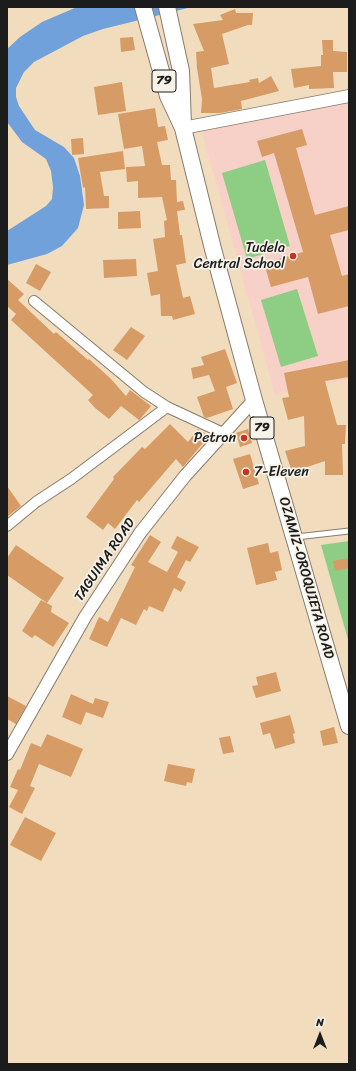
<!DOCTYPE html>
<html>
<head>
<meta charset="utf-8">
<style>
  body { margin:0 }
  #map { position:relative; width:356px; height:1071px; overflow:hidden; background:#f2dcbe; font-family:Sriracha,sans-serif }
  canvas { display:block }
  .frame { position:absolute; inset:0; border:8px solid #1c1c1c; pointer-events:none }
  .north { position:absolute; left:300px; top:1015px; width:40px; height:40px; -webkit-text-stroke:3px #f7f3e8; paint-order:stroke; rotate:0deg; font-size:11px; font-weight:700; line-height:16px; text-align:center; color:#1c1c1c }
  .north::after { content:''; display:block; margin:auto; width:14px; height:18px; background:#1c1c1c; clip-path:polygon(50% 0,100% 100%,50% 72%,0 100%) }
</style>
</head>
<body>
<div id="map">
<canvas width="356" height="1071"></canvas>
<div class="frame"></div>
<div class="north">N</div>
</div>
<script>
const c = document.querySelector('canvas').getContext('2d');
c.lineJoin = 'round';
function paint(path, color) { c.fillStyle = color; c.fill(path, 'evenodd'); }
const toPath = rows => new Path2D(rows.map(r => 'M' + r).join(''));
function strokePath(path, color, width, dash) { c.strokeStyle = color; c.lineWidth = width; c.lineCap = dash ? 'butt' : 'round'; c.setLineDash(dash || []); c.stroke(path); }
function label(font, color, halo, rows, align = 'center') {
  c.font = font + ' Sriracha,sans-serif'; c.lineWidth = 3.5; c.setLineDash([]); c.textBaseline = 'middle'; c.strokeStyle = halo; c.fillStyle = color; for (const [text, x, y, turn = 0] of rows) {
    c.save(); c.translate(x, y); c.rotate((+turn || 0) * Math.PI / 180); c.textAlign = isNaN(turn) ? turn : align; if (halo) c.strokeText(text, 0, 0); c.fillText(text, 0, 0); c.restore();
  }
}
const built = toPath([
  [349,101,349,379,275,395,202,132]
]);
const green = toPath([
  [265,160,290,246,247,259,222,173],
  [297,289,318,356,281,367,261,300],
  [349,541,349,643,321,545]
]);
const water = toPath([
  [77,7,192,7,103,29,83,36,34,62,24,72,16,88,16,97,19,106,35,130,64,147,74,158,80,176,84,205,78,228,62,246,47,254,7,265,7,231,46,206,52,199,53,187,51,171,46,159,22,142,7,122,7,49,20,37,42,22]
]);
const building = toPath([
  [235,9,236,13,253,13,252,25,248,25,222,34,229,64,211,68,214,88,250,82,249,80,258,78,259,83,271,76,279,91,241,101,242,109,220,113,201,113,202,99,197,68,196,52,204,51,193,24,223,20,220,15],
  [133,37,135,50,121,52,120,38],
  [322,40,333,40,333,51,347,52,347,72,333,72,334,88,309,89,309,85,294,88,291,69,321,66,321,55,323,55],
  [122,82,126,111,98,115,94,87],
  [155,108,158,127,165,126,168,140,157,142,162,165,170,165,171,180,176,180,177,202,183,201,185,210,177,211,180,235,182,235,186,263,176,265,183,298,190,296,195,314,173,320,172,316,161,316,160,294,151,296,147,273,158,271,153,239,165,237,164,221,167,220,162,197,138,198,138,181,127,182,126,167,145,166,142,146,124,149,118,114],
  [302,129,307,145,296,148,315,215,349,206,349,230,330,235,342,276,349,274,349,306,318,314,308,277,271,287,264,263,303,252,274,153,262,157,257,141],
  [83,138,84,154,72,155,71,139],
  [123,151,125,169,100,172,104,196,109,196,109,208,86,209,85,187,83,188,78,158],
  [140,211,141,228,118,229,118,212],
  [136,259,137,276,104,278,103,260],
  [36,264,51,272,40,291,26,283],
  [7,279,24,294,18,300,54,334,56,332,88,360,89,359,111,379,126,396,130,390,151,406,142,417,139,420,121,406,109,419,95,408,88,400,93,395,11,320,16,314,7,306],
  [131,327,145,336,127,360,113,350],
  [225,349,237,383,226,387,233,409,207,418,204,417,197,397,215,391,209,375,193,379,191,368,204,365,201,357],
  [349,360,349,377,325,381,337,425,346,425,345,444,342,444,343,475,325,475,325,461,292,472,285,451,305,446,304,416,288,420,282,398,289,397,284,373],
  [170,424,188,442,198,429,209,436,183,467,176,459,139,502,137,500,115,529,108,523,103,530,86,517,114,479,113,477,142,447,145,449],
  [248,429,252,443,240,447,236,433],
  [250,454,259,484,243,489,233,459],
  [7,486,21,506,7,517],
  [150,535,161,542,148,562,167,572,178,552,171,548,177,536,199,547,190,562,186,560,177,577,186,582,181,592,174,588,163,612,149,606,147,611,144,609,136,625,121,618,107,647,89,639,99,617,108,622,135,567,131,565],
  [268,543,270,553,278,551,282,570,275,572,277,580,256,585,247,548],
  [16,545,64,578,47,603,7,575,7,558],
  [349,558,349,568,335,571,333,561],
  [41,600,52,606,51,612,69,623,53,647,35,635,32,638,22,631],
  [276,672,281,691,256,698,252,686,258,685,256,677],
  [71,694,93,704,95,698,109,702,103,718,86,712,81,725,62,717],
  [7,696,26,706,16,724,7,719],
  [290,715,295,733,293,734,295,743,275,749,270,733,263,735,260,723],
  [334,727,338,743,323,746,320,731],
  [47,734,83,749,71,777,39,764,30,786,35,788,22,814,9,807,18,790,10,787,18,769,20,770,31,743,41,747],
  [230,736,234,752,223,754,219,738],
  [168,764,195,769,192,783,187,782,186,786,164,781],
  [25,817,56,833,41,861,10,845]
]);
const service = toPath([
  [296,537,349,531]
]);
const minor = toPath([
  [34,301,144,392,167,407,223,433],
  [7,526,36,502,71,479,167,407]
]);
const tertiary = toPath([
  [183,128,349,96],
  [7,754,85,617,140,533,185,476,254,400]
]);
const trunk = toPath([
  [143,7,168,96,183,128,213,249,254,400,349,726],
  [167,7,181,71,183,125]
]);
const markers = [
  [293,256,4,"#c8321e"],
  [244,438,4,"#c8321e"],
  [246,472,4,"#c8321e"]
];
const shields = [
  [164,81,24],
  [262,428,24]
];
const shieldNames = [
  ["79",164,81],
  ["79",262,428]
];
const poiNames = [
  ["Tudela",285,248],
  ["Central School",285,264],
  ["Petron",236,438],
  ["7-Eleven",254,472,"left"]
];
const streetNames = [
  ["TAGUIMA ROAD",105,560,-56],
  ["OZAMIZ-OROQUIETA ROAD",306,578,74]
];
paint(built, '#f7d1c7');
paint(green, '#8dcd84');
paint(water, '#71a1db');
paint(building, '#d79b65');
strokePath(service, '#877c6d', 7);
strokePath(minor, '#877c6d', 12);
strokePath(tertiary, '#877c6d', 14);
strokePath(trunk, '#877c6d', 18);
strokePath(service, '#fff', 5);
strokePath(minor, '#fff', 10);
strokePath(tertiary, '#fff', 12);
strokePath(trunk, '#fff', 16);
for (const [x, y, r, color] of markers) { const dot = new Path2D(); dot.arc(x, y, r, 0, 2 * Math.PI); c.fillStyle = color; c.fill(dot); strokePath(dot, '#f7f3e8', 1.5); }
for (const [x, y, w] of shields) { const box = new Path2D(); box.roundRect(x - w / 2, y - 11, w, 22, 3); c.fillStyle = '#f7f3e8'; c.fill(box); strokePath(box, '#1c1c1c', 1); }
label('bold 13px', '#1c1c1c', null, shieldNames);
label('14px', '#1c1c1c', '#f7f3e8', poiNames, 'right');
label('14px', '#1c1c1c', '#f7f3e8', streetNames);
</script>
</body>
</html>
